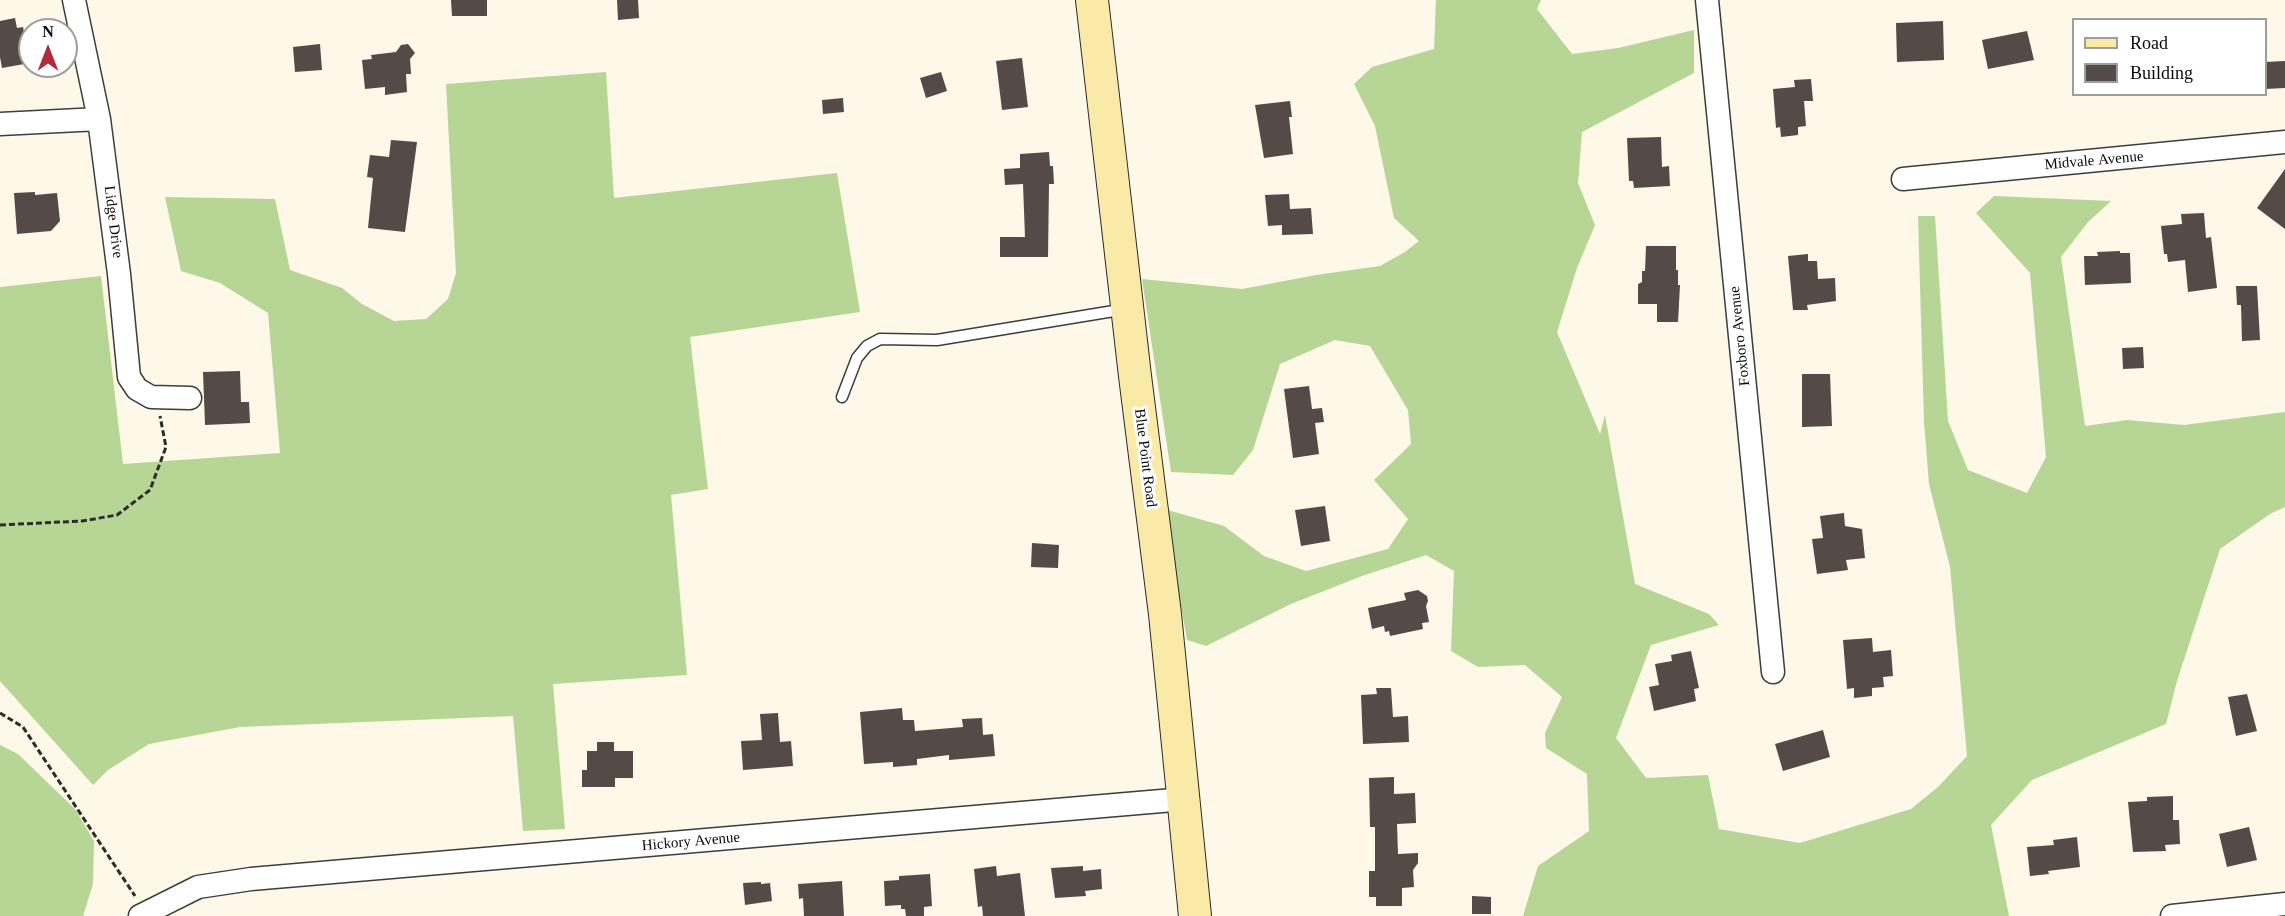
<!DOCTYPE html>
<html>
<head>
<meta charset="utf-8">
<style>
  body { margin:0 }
  #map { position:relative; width:2285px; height:916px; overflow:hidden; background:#fef8e8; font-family:"Times New Roman",serif }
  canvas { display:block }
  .legend { position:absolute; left:2072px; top:18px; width:195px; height:78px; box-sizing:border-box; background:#fff; border:2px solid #9d9d9d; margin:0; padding:8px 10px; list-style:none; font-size:18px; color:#0a0a0a }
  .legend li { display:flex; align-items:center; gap:12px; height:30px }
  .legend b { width:30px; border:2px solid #9d9d9d }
  .north { position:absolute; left:18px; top:18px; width:60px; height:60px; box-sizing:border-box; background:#fff; border:2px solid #9d9d9d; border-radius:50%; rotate:0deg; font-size:16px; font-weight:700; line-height:24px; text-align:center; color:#0a0a0a }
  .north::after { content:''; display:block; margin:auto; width:21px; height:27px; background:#b12b3d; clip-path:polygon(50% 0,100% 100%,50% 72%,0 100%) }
</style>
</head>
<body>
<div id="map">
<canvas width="2285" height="916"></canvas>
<ul class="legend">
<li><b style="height:8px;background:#faeaa7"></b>Road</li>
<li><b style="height:16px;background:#524b47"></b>Building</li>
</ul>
<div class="north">N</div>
</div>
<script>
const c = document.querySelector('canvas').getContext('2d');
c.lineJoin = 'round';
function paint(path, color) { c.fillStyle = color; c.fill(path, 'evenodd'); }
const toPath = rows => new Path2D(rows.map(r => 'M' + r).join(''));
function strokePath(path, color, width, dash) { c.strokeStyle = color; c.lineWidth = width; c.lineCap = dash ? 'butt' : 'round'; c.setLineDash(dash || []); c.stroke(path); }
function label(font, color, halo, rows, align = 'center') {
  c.font = font + ' "Times New Roman",serif'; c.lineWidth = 6; c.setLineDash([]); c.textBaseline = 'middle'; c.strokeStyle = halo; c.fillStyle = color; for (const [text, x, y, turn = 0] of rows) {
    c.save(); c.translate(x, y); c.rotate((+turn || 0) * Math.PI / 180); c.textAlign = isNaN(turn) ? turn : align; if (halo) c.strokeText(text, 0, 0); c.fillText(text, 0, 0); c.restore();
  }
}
const forest = toPath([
  [1436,0,1541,0,1537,9,1572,54,1618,48,1694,30,1694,73,1582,132,1578,183,1595,225,1577,268,1557,332,1600,434,1605,415,1635,584,1709,614,1719,625,1651,645,1616,738,1646,778,1708,775,1719,829,1800,843,1911,809,1938,787,1967,756,1950,567,1929,484,1924,422,1918,216,1935,216,1948,421,1968,470,2027,493,2046,457,2030,273,1976,213,1994,196,2111,201,2088,222,2061,257,2085,426,2127,420,2184,425,2285,412,2285,507,2270,514,2220,549,2177,681,2166,724,2032,780,1991,825,2009,916,1523,916,1538,866,1589,831,1587,774,1546,748,1545,733,1562,697,1525,665,1478,667,1451,651,1454,571,1426,555,1362,576,1291,604,1206,646,1187,640,1164,509,1224,526,1264,556,1306,571,1388,549,1408,519,1374,480,1411,444,1408,410,1370,346,1335,340,1280,364,1253,450,1233,475,1171,472,1142,279,1242,289,1316,275,1380,266,1405,252,1419,241,1394,218,1375,126,1354,84,1372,67,1434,49],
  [606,72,614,198,837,173,860,312,690,337,708,489,671,495,687,675,553,684,565,829,523,831,513,716,240,727,149,744,108,770,93,785,0,681,0,287,101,276,123,464,280,453,268,313,220,283,181,271,165,197,275,199,290,270,342,288,362,304,394,321,426,319,448,299,456,273,446,84],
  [0,745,18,754,75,809,94,841,93,884,83,916,0,916]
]);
const building = toPath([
  [451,0,487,0,487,16,452,16],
  [617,0,638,0,639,18,618,20],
  [15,18,17,28,23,27,30,63,2,68,0,57,0,21],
  [1943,21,1944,60,1897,62,1896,23],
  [2027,31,2034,60,1988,69,1982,40],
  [320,44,322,70,295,72,293,47],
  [408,44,415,53,410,59,411,74,406,74,407,92,385,95,385,87,365,89,362,60,372,59,371,55,396,52,401,45],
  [1022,58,1028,107,1002,110,996,61],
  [2285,61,2285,88,2265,89,2265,62],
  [941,72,947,91,926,98,920,78],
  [1811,79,1813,101,1804,101,1806,126,1798,127,1798,135,1781,137,1780,127,1776,128,1773,89,1795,87,1794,80],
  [843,98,844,112,823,114,822,100],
  [1290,101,1292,117,1289,117,1293,154,1264,158,1255,105],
  [1661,137,1662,167,1669,166,1670,186,1634,188,1633,181,1629,181,1627,138],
  [391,140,417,142,405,232,368,228,373,178,367,177,370,155,389,157],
  [1049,152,1050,166,1053,166,1054,184,1049,184,1048,257,1000,257,1000,237,1025,237,1023,184,1005,185,1004,169,1020,168,1020,154],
  [2285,169,2285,229,2257,208],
  [35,192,35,195,57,193,60,221,51,231,17,234,14,193],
  [1289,194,1290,209,1311,208,1313,234,1282,235,1282,225,1268,226,1265,195],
  [2204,213,2206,238,2211,237,2217,288,2188,292,2185,260,2168,262,2167,254,2164,254,2161,226,2182,224,2181,214],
  [1646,246,1676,246,1676,270,1678,270,1678,285,1680,285,1678,322,1657,322,1657,304,1638,304,1638,284,1642,282,1642,271,1645,271],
  [2120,251,2120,253,2130,253,2131,283,2085,285,2084,256,2098,256,2097,252],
  [1808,254,1808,261,1817,261,1818,279,1835,278,1836,301,1807,305,1808,310,1793,310,1788,256],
  [2236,286,2257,286,2260,340,2242,341,2241,305,2237,305],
  [2143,347,2144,368,2123,369,2122,348],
  [240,371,241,402,249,402,250,423,205,425,203,372],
  [1802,374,1830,374,1832,426,1802,427],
  [1309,386,1312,409,1322,408,1324,422,1315,423,1319,454,1293,458,1284,389],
  [1325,506,1330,541,1301,546,1295,510],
  [1844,513,1845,526,1862,529,1865,558,1846,560,1848,570,1817,574,1812,539,1823,538,1820,516],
  [1032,543,1059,545,1058,568,1031,567],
  [1418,590,1427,596,1428,601,1426,606,1429,622,1422,623,1423,629,1390,636,1389,631,1385,632,1384,626,1372,629,1368,608,1406,600,1404,593],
  [1872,638,1873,652,1891,650,1893,676,1883,677,1884,687,1872,688,1872,696,1854,698,1854,688,1847,689,1843,640],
  [1691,651,1699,688,1694,689,1696,701,1654,711,1649,687,1659,685,1655,664,1672,661,1671,655],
  [1376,688,1391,688,1393,717,1408,716,1409,742,1363,744,1361,695,1377,694],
  [2247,694,2257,731,2236,736,2228,697],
  [902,708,903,720,914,720,915,731,963,727,962,719,982,718,983,735,993,734,995,756,949,760,949,755,917,759,917,765,893,767,893,762,864,764,860,712],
  [778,713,780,742,791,741,793,766,743,770,741,741,762,740,760,714],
  [1823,730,1830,757,1783,771,1775,744],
  [597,742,614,742,614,751,633,751,633,778,615,778,615,787,582,787,582,770,587,770,587,751,597,751],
  [1394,777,1394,794,1415,793,1416,823,1397,824,1398,854,1418,853,1418,863,1413,870,1414,887,1402,888,1402,906,1376,906,1376,897,1369,897,1369,871,1375,871,1375,827,1370,827,1369,778],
  [2173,796,2173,820,2179,820,2180,844,2165,845,2166,851,2133,852,2128,802,2147,801,2147,797],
  [2249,827,2257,860,2227,867,2219,834],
  [2077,837,2080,867,2048,871,2049,874,2030,876,2027,847,2054,845,2053,840],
  [996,866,997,876,1020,873,1025,916,983,916,982,906,978,907,974,869],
  [1083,866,1083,871,1101,869,1102,889,1085,891,1086,896,1055,898,1051,868],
  [930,874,932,906,924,907,924,916,906,916,905,909,901,909,901,905,885,906,884,881,899,880,899,876],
  [842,881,844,916,804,916,803,898,799,899,798,884],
  [761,882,761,884,770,883,772,901,745,905,743,883],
  [1472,896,1491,897,1491,914,1472,914]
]);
const path = toPath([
  [0,525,82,521,117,515,150,490,166,447,160,416],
  [0,713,23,727,135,896]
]);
const lane = toPath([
  [842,397,857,358,867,346,880,339,937,340,1126,309]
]);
const street = toPath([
  [74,0,99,119,119,274,129,377,137,389,151,397,190,398],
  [1707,0,1773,672],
  [0,124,99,119],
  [1903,179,2285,142],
  [140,916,198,887,251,879,1185,799],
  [2172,916,2285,904]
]);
const secondary = toPath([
  [1092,0,1135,376,1165,614,1195,916]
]);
const streetNames = [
  ["Midvale Avenue",2094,161,-5],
  ["Lidge Drive",113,222,83],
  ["Foxboro Avenue",1740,336,-96],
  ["Blue Point Road",1145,458,83],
  ["Hickory Avenue",691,842,-5]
];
paint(forest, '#b7d595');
paint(building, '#524b47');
strokePath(lane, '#3d3d3d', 13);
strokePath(street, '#3d3d3d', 25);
strokePath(secondary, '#2c2c2c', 34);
strokePath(path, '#2c2c2c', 3, [6, 3]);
strokePath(lane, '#fff', 10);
strokePath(street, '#fff', 22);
strokePath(secondary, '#faeaa7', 32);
label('15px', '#0a0a0a', '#fff', streetNames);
</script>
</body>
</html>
